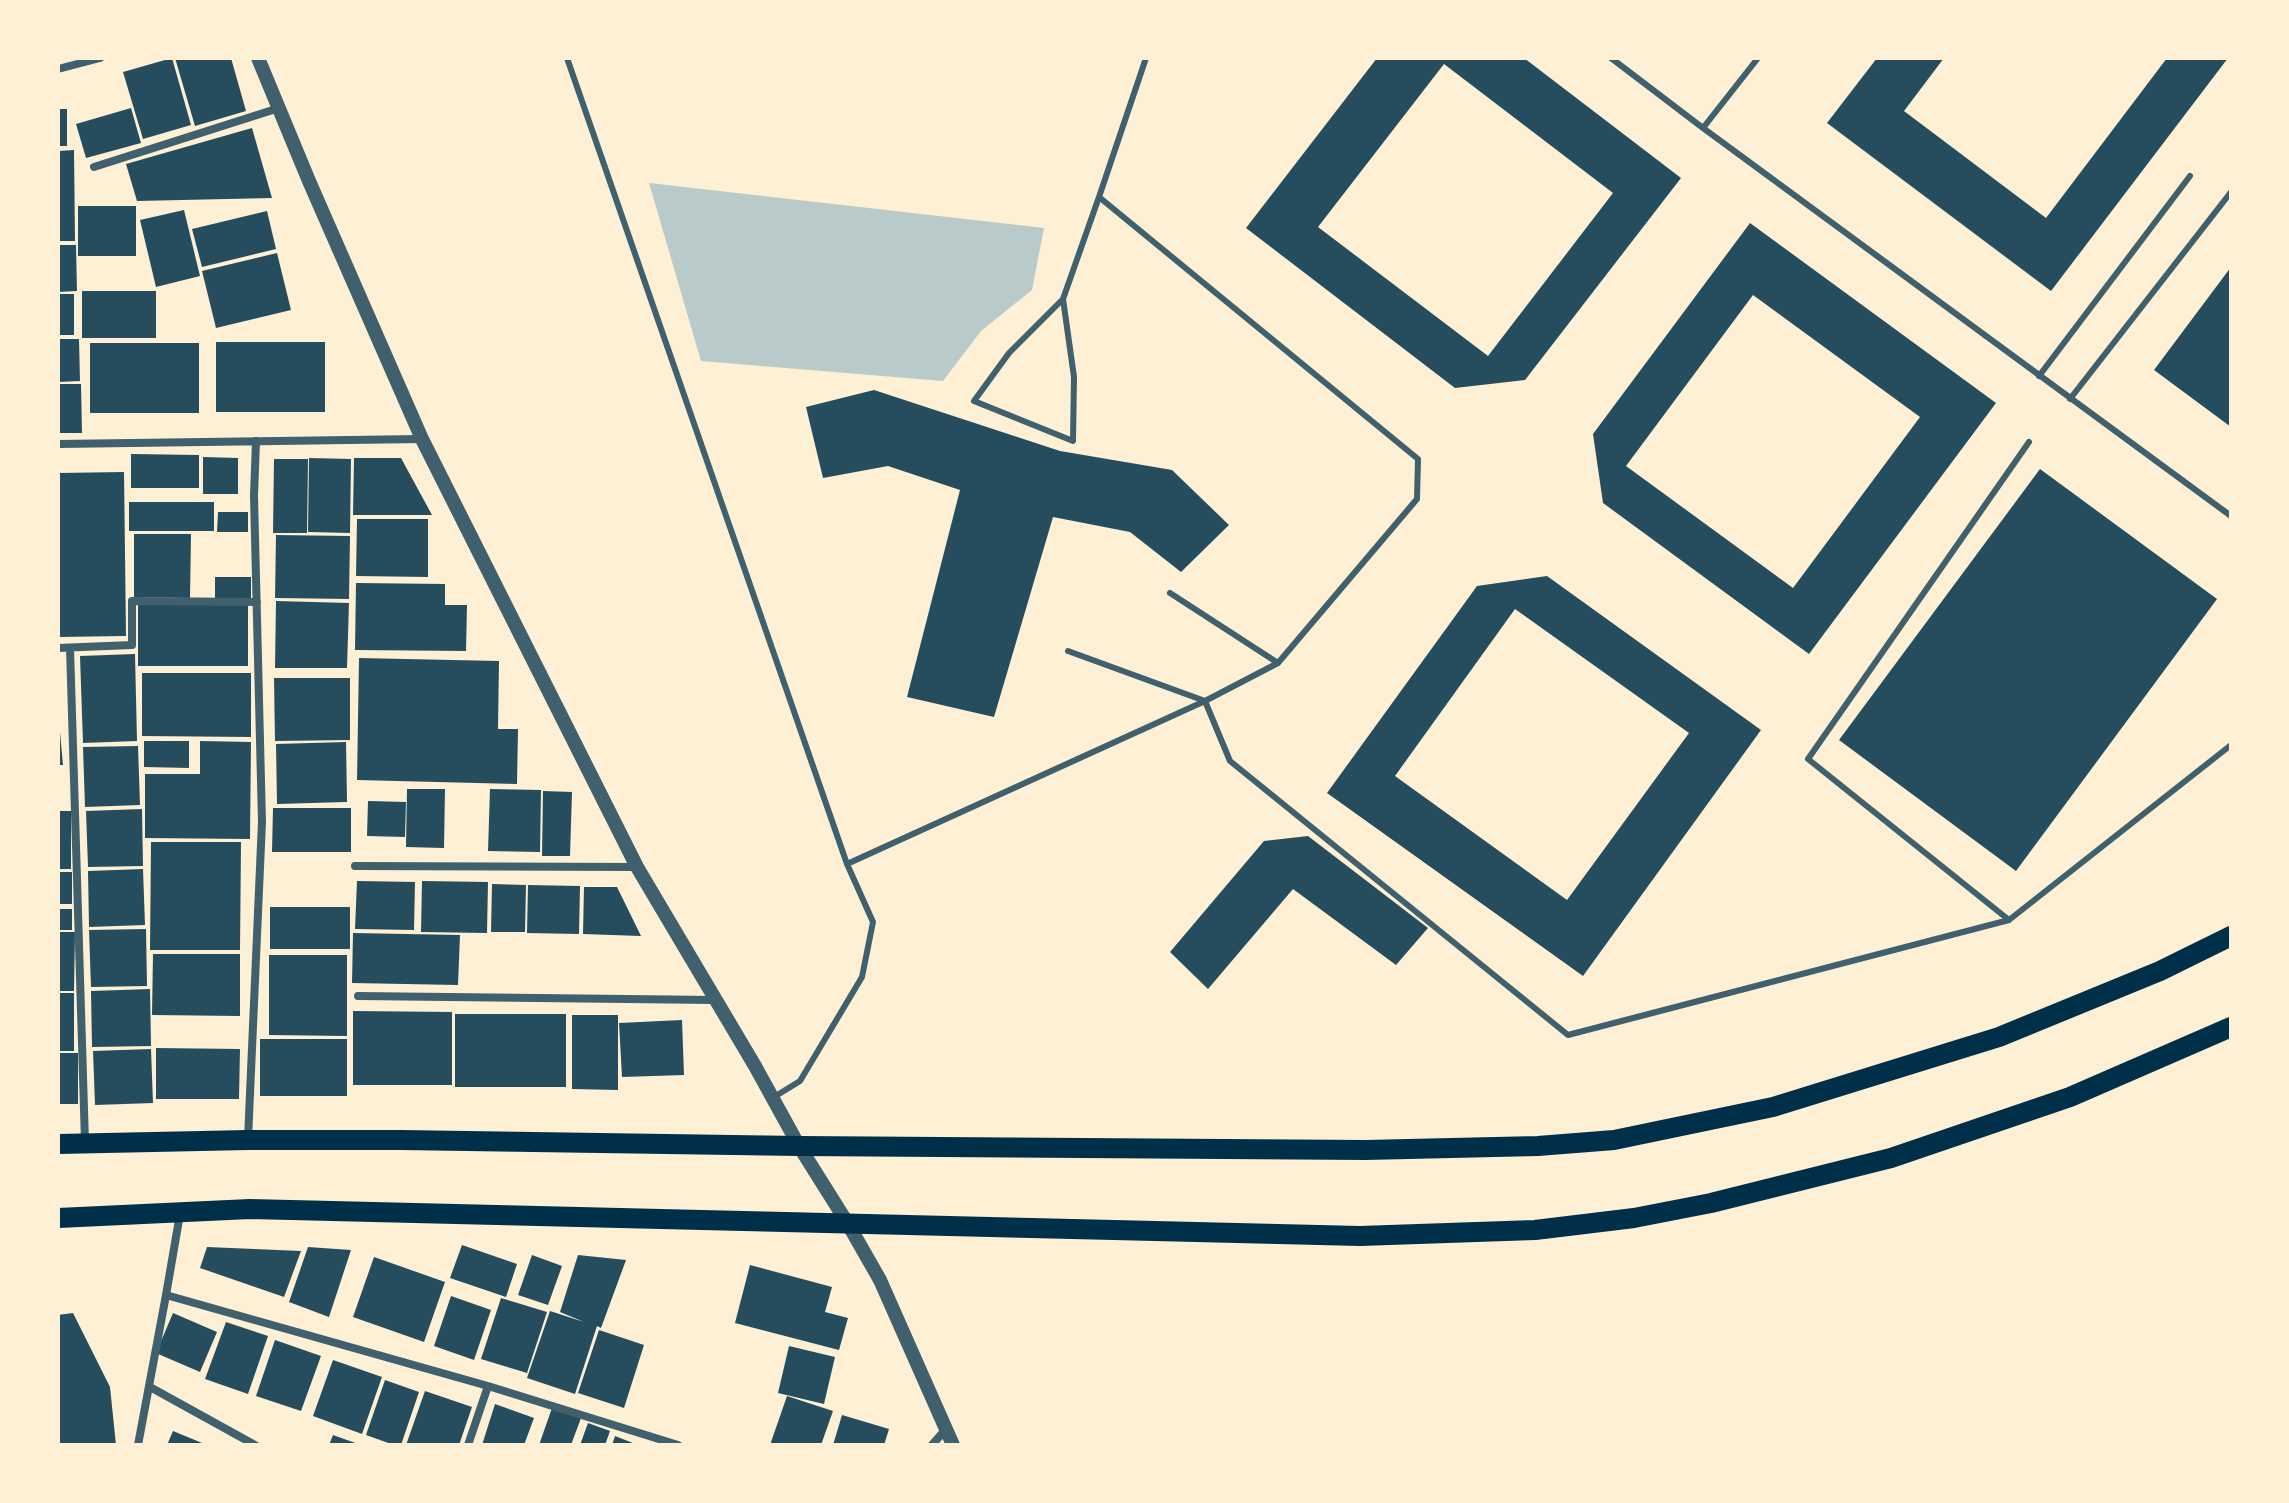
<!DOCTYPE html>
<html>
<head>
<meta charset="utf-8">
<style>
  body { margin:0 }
  #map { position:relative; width:2289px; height:1503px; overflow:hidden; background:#fdf0d5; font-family:Quicksand,sans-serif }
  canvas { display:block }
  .frame { position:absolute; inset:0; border:60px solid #fdf0d5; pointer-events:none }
</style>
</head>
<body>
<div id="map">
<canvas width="2289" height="1503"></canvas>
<div class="frame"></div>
</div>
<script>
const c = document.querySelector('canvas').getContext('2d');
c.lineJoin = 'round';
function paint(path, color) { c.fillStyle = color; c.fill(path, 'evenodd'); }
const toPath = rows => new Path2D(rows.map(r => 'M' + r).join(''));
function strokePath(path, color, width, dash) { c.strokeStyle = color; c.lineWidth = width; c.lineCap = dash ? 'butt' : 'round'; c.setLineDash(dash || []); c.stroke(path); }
const green = toPath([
  [649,183,1044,228,1032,290,981,331,943,381,701,361]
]);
const building = toPath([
  [172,58,191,125,143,139,123,72],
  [175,58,231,58,246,111,195,126],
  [1377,58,1524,58,1681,178,1525,380,1455,388,1246,228],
  [1444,64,1613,193,1488,356,1318,227],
  [1877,58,1944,58,1904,111,2046,218,2167,58,2228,58,2051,291,1827,123],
  [131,108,141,143,86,158,76,124],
  [58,109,67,109,67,146,58,146],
  [252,128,272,198,137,201,126,164],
  [74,150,75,241,58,241,58,151],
  [78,206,136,206,136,256,78,256],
  [184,210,200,276,156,287,140,220],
  [267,211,276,249,202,267,192,229],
  [1750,223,1996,403,1809,654,1603,503,1593,434],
  [1753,295,1920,417,1793,588,1626,466],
  [58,245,76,245,77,291,58,292],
  [277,253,291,310,216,328,202,271],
  [2231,267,2230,357,2231,427,2154,370],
  [82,291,156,291,156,338,82,338],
  [58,294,74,294,74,335,58,335],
  [58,339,79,339,80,381,58,382],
  [216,342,325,342,325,412,216,412],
  [90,343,199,343,199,413,90,413],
  [58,384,81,384,82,433,58,433],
  [874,390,1060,451,1172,470,1229,525,1181,572,1130,532,1053,517,994,717,907,697,960,490,888,466,823,478,806,407],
  [131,454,199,455,199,488,131,488],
  [203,457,238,458,238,494,203,494],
  [309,458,351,459,350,533,308,532],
  [354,458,401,458,432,515,353,515],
  [274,459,308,459,307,533,273,533],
  [2040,469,2217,599,2016,871,1839,740],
  [124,472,126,636,58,637,58,473],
  [129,502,214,502,214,531,129,531],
  [218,512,248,512,248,532,217,532],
  [357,519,428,519,428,577,356,576],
  [134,534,191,534,190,598,134,597],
  [276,535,350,536,349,599,275,598],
  [1547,576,1761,730,1583,976,1327,793,1477,586],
  [1515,609,1689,733,1567,900,1395,776],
  [215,577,251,577,251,599,215,599],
  [356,583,445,584,445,605,467,605,466,651,355,650],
  [276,601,349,603,347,668,275,668],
  [138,605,248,605,248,666,138,666],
  [135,654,137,741,83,743,80,656],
  [359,658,499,661,498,729,518,729,517,784,357,780],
  [142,673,251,673,251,737,142,736],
  [274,678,350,678,350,740,275,741],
  [58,732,60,732,63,765,58,765],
  [144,741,189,741,189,768,144,767],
  [200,741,251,742,250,839,145,838,145,774,200,774],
  [346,742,347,802,277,804,276,744],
  [138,746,140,805,85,807,83,747],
  [407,789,445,789,444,848,406,847],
  [490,789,541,790,540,852,488,851],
  [543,791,572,792,570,856,542,856],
  [368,801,406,802,405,837,367,836],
  [273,808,351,808,351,852,272,852],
  [142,809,143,866,88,867,86,811],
  [58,811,71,811,71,869,58,869],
  [1308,836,1428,928,1396,965,1293,889,1208,989,1170,952,1264,841],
  [151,842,241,842,240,950,150,950],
  [143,869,145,925,89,927,88,871],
  [58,872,72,872,72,904,58,904],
  [357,881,415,882,414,930,355,929],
  [422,881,488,882,487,933,421,932],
  [492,884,526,885,525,932,491,932],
  [528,885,580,886,579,934,527,933],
  [584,887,617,887,641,936,583,934],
  [270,907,350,907,350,949,270,949],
  [58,909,72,909,72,930,58,930],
  [146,929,147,986,91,987,89,930],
  [58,932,75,932,74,991,58,991],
  [353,933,460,935,458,985,352,983],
  [153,954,240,954,240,1016,152,1015],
  [269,955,347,955,347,1036,269,1035],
  [150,989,151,1046,92,1047,91,991],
  [58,993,74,993,74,1051,58,1051],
  [353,1011,452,1012,452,1085,353,1085],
  [455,1014,566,1014,566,1087,455,1087],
  [572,1015,618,1015,618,1090,572,1089],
  [682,1020,684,1075,622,1077,619,1023],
  [260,1039,347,1039,347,1096,260,1096],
  [156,1048,240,1049,239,1099,156,1099],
  [151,1049,153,1103,95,1105,93,1051],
  [58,1053,78,1053,78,1104,58,1104],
  [462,1245,517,1264,506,1297,450,1278],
  [207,1247,301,1251,284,1297,200,1268],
  [308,1247,351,1250,329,1317,289,1302],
  [532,1255,562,1266,548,1305,518,1295],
  [578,1255,626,1260,601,1328,597,1326,575,1394,527,1378,550,1311,584,1322,560,1312],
  [374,1257,445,1282,424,1342,353,1317],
  [750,1265,832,1287,825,1312,848,1318,839,1350,735,1323],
  [451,1296,491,1310,474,1360,434,1346],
  [501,1298,547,1312,527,1373,481,1359],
  [73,1313,110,1387,116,1445,58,1445,58,1315],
  [173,1313,217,1332,200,1372,156,1353],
  [226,1322,268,1336,248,1394,205,1379],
  [599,1330,644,1345,624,1408,578,1393],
  [275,1340,321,1356,301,1411,256,1396],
  [789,1346,835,1357,824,1404,778,1393],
  [333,1360,382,1377,362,1434,313,1416],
  [385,1380,419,1392,401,1445,394,1445,366,1435],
  [425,1391,472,1407,459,1445,406,1445],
  [787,1396,833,1411,821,1445,770,1445],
  [495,1404,534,1418,524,1445,482,1445],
  [552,1408,581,1418,571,1445,539,1445],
  [842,1415,889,1429,884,1445,833,1445],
  [588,1423,610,1431,605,1445,580,1445],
  [173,1431,207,1445,167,1445],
  [333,1435,361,1445,329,1445],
  [615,1436,638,1445,612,1445]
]);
const service = toPath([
  [567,58,847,864,873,922,862,977,800,1081,774,1097],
  [1611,58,1703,128,1758,58],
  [1703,128,2231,516],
  [1099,197,1146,58],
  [2039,376,2190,176],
  [2070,399,2231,192],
  [2029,442,1808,759,2009,920,2231,745],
  [1170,593,1278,663],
  [1068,651,1205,701,1230,761,1568,1035,2009,920],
  [847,864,1205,701,1278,663,1417,499,1418,459,1099,197,1063,299,1009,353,974,401,1073,441,1074,377,1063,299]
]);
const minor = toPath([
  [58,69,100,58],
  [94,167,279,108],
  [58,444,422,439],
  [58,648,132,645,132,601,257,602],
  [70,648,85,1142],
  [355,866,637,867],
  [358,996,715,1000],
  [248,1139,262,822,254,496,256,441],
  [180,1214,166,1295,488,1386,678,1445],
  [150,1387,255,1445],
  [138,1445,166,1295],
  [468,1445,488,1386],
  [932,1445,946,1429]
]);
const tertiary = toPath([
  [258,58,309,181,422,439,637,867,755,1066,799,1146,848,1224,880,1280,953,1445]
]);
const primary = toPath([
  [58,1144,248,1140,400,1140,799,1146,1365,1150,1538,1146,1614,1140,1773,1107,1999,1037,2160,971,2231,936],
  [58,1218,250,1209,1360,1236,1535,1230,1634,1218,1711,1203,1891,1158,2070,1097,2231,1027]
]);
paint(green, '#b9caca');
paint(building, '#264d5e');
strokePath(service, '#3f606c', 6);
strokePath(minor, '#3f606c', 8);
strokePath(tertiary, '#3f606c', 14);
strokePath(primary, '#003049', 20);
</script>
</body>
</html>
